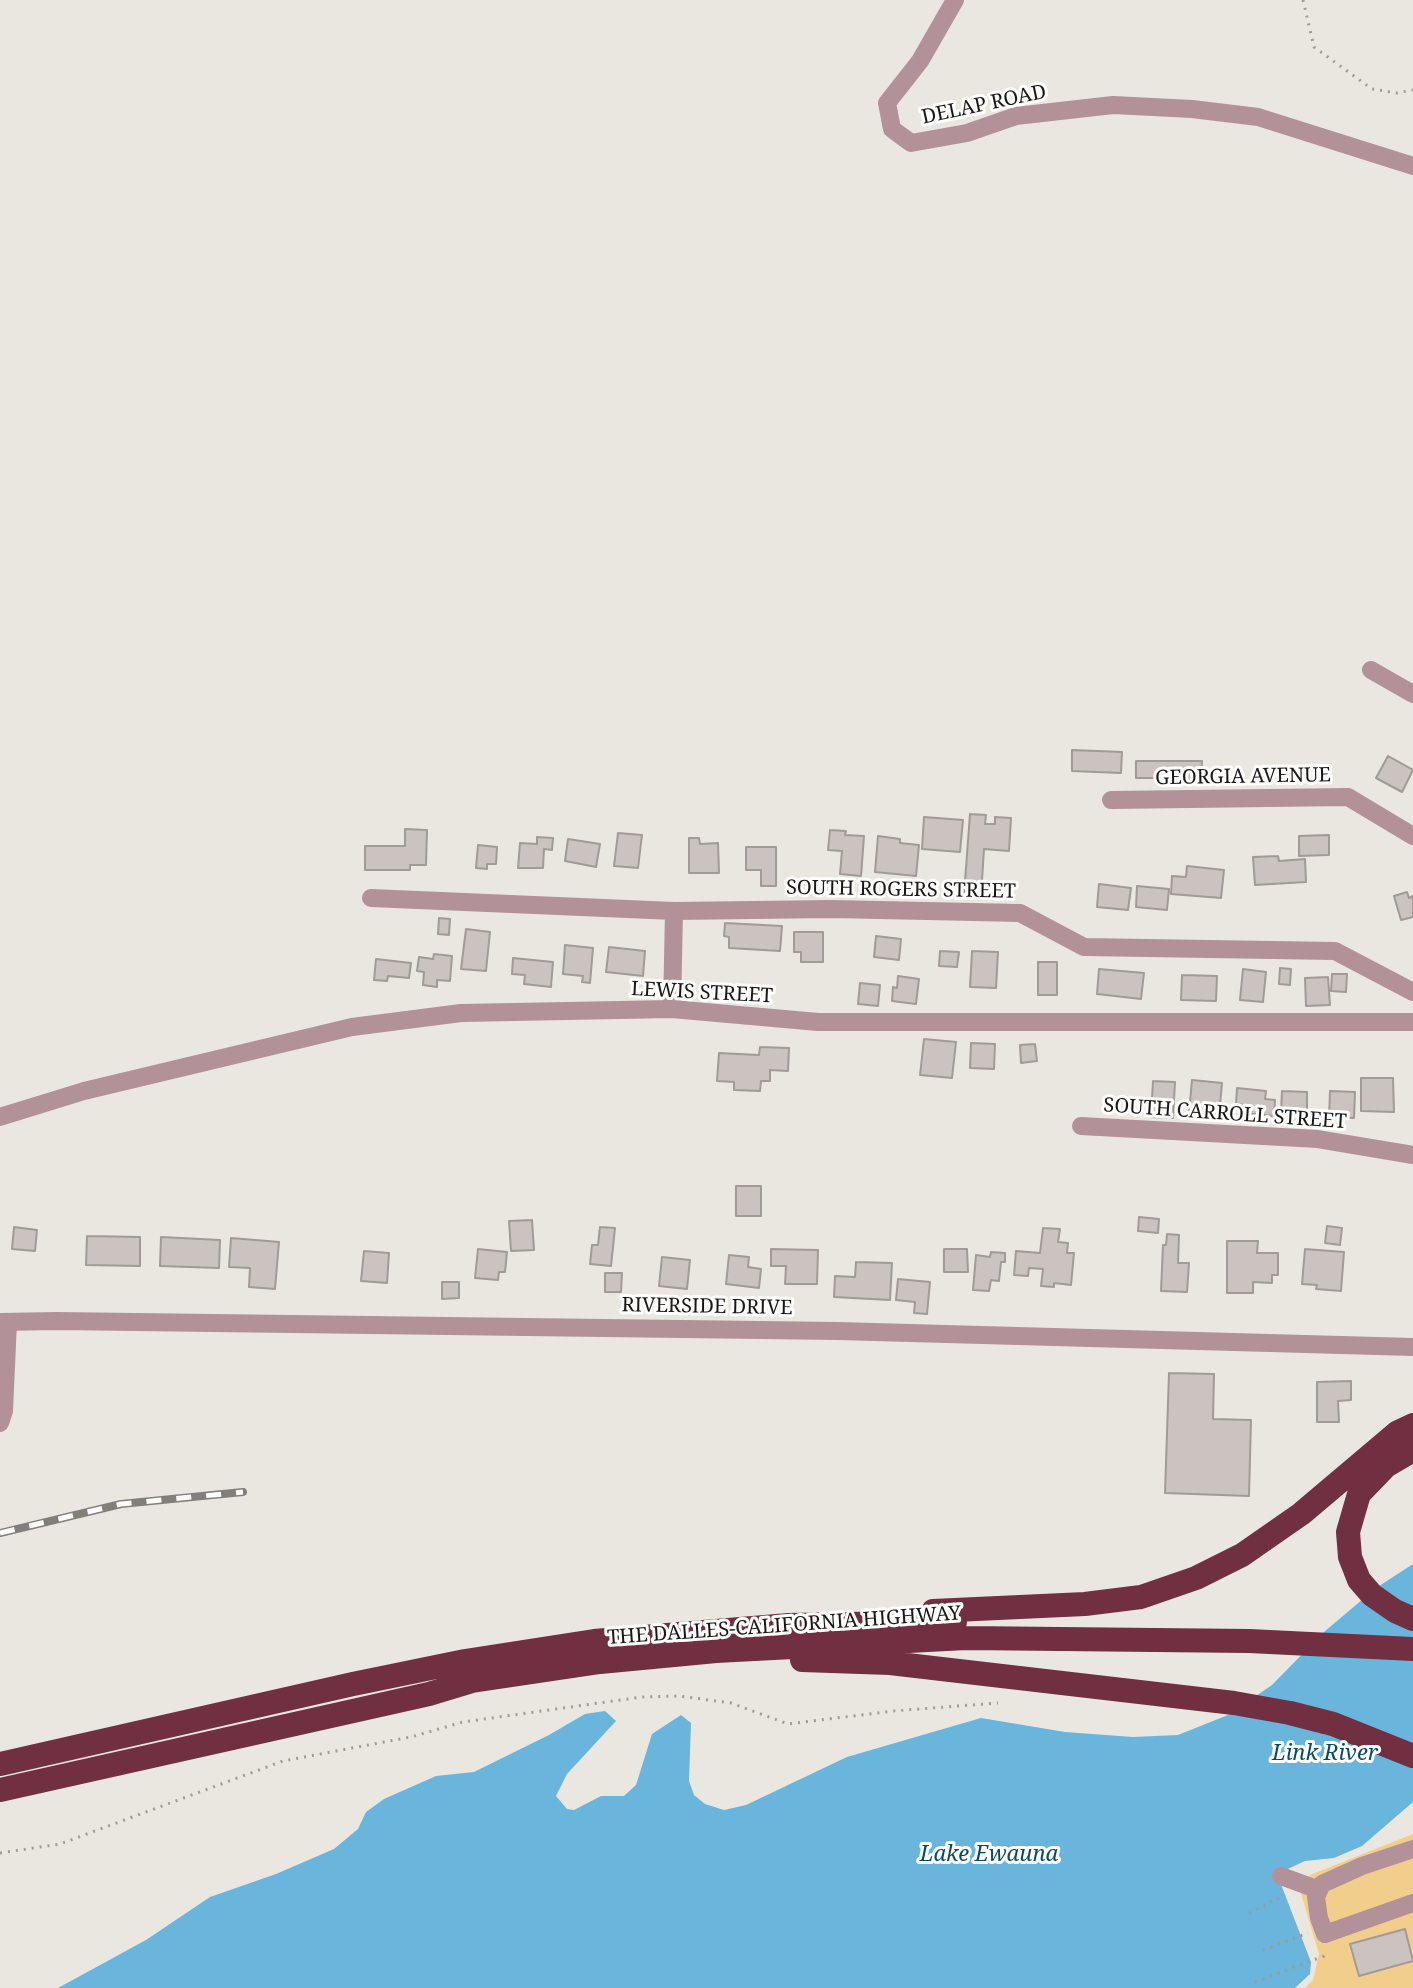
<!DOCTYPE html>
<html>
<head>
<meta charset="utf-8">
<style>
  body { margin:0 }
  canvas { display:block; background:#eae7e0 }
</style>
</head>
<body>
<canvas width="1413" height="1988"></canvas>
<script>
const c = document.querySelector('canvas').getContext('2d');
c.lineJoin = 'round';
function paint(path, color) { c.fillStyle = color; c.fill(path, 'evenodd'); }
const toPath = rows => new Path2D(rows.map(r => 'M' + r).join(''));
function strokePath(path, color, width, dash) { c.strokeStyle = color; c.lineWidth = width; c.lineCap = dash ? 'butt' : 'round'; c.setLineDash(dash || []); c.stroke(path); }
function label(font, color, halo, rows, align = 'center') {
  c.font = font + ' "Noto Serif",serif'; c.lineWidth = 6; c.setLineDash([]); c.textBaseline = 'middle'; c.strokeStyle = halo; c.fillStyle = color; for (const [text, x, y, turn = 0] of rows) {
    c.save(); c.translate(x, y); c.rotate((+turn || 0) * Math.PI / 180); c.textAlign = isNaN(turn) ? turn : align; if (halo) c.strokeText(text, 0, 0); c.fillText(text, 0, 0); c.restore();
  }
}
const green = toPath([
  [1413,1834,1413,1988,1305,1988,1313,1980,1319,1954,1300,1890,1310,1875]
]);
const water = toPath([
  [1413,1564,1413,1802,1362,1846,1334,1858,1305,1861,1277,1874,1311,1962,1310,1974,1295,1988,58,1988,146,1940,210,1897,276,1874,334,1849,358,1829,366,1812,384,1799,436,1776,474,1772,549,1735,585,1714,605,1711,616,1721,567,1774,556,1796,567,1809,574,1810,601,1796,624,1796,636,1785,652,1734,681,1715,691,1723,689,1781,694,1795,705,1804,724,1810,746,1805,847,1757,981,1718,1065,1732,1133,1737,1178,1735,1228,1715,1272,1685,1324,1632,1376,1588]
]);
const building = toPath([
  [1072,750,1122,752,1121,773,1072,771,1072,750],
  [1388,756,1413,770,1402,792,1376,778,1388,756],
  [1136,761,1202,761,1201,784,1157,784,1157,778,1136,778,1136,761],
  [970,814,986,815,985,824,995,824,995,817,1011,818,1009,851,984,849,981,896,964,895,970,814],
  [924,817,963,820,960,852,922,849,924,817],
  [405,829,427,830,426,865,410,865,410,870,365,870,365,846,405,846,405,829],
  [830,830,846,831,845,835,864,836,861,876,840,874,842,851,828,850,830,830],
  [618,833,642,835,638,868,614,866,618,833],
  [1329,835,1329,855,1299,856,1299,836,1329,835],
  [878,836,900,839,900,843,919,845,916,876,875,872,878,836],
  [537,837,553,838,552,850,544,849,543,868,518,868,520,843,537,844,537,837],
  [689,838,699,838,700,844,718,843,719,873,689,873,689,838],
  [568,839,600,844,596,867,565,861,568,839],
  [478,845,497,847,496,864,487,864,487,869,476,868,478,845],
  [746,847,776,847,776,886,761,886,761,870,746,870,746,847],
  [1278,856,1279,861,1305,859,1306,882,1255,885,1253,857,1278,856],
  [1187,866,1224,870,1221,898,1171,894,1172,876,1186,877,1187,866],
  [1099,884,1131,888,1128,910,1097,907,1099,884],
  [1137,886,1169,889,1167,910,1136,907,1137,886],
  [1407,892,1409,898,1413,896,1413,917,1401,920,1394,896,1407,892],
  [439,918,450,919,449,935,438,934,439,918],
  [725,923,782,926,780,951,729,948,729,937,724,936,725,923],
  [466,929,490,932,486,971,461,969,466,929],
  [794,932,823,932,823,962,801,962,801,952,794,952,794,932],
  [876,936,901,939,899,960,874,957,876,936],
  [565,945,593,948,590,983,582,982,583,976,563,974,565,945],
  [609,947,645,951,643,976,606,972,609,947],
  [940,951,959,952,957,967,939,966,940,951],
  [972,951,998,952,996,988,970,987,972,951],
  [434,954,452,956,450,981,437,980,437,987,423,985,424,972,417,971,419,957,433,959,434,954],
  [513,958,553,962,551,987,524,984,525,975,512,974,513,958],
  [376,959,411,963,409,978,388,976,387,981,374,980,376,959],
  [1038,962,1057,962,1057,995,1038,995,1038,962],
  [1280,968,1291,969,1290,985,1279,984,1280,968],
  [1099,969,1144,973,1141,999,1097,994,1099,969],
  [1243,969,1266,972,1263,1002,1240,1000,1243,969],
  [1332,974,1347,974,1346,992,1331,991,1332,974],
  [1182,975,1217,976,1216,1001,1181,1000,1182,975],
  [898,976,919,979,916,1004,892,1001,893,987,897,988,898,976],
  [1328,977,1330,1005,1306,1006,1305,978,1328,977],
  [860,983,880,985,878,1006,858,1004,860,983],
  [924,1039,956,1042,952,1078,920,1075,924,1039],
  [971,1043,995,1044,994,1069,970,1068,971,1043],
  [1035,1044,1037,1061,1021,1063,1020,1045,1035,1044],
  [760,1047,789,1048,788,1071,770,1070,770,1081,761,1081,760,1091,734,1090,734,1082,717,1081,719,1053,759,1055,760,1047],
  [1361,1078,1393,1078,1394,1112,1361,1111,1361,1078],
  [1192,1080,1222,1083,1219,1116,1189,1113,1192,1080],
  [1153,1081,1175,1082,1173,1118,1151,1117,1153,1081],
  [1237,1088,1266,1091,1265,1099,1275,1100,1274,1116,1243,1113,1244,1105,1236,1104,1237,1088],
  [1282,1091,1307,1092,1307,1114,1281,1113,1282,1091],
  [1330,1091,1355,1092,1354,1118,1329,1117,1330,1091],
  [736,1186,761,1186,761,1216,736,1216,736,1186],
  [1139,1217,1159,1219,1158,1233,1138,1231,1139,1217],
  [532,1220,534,1250,511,1251,509,1221,532,1220],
  [1327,1226,1342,1228,1340,1245,1325,1243,1327,1226],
  [14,1227,37,1230,35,1251,12,1249,14,1227],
  [600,1227,615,1228,611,1266,590,1264,592,1245,598,1245,600,1227],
  [1043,1228,1060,1229,1058,1242,1068,1243,1067,1253,1074,1253,1071,1285,1054,1283,1054,1287,1041,1286,1043,1269,1029,1268,1028,1276,1014,1275,1016,1251,1040,1253,1043,1228],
  [1167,1234,1179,1235,1178,1263,1189,1263,1187,1292,1161,1291,1163,1245,1166,1245,1167,1234],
  [87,1236,140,1237,140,1266,86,1265,87,1236],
  [161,1237,220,1240,219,1268,160,1266,161,1237],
  [231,1238,279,1242,275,1289,249,1287,250,1268,229,1267,231,1238],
  [1227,1241,1258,1241,1257,1253,1278,1253,1278,1275,1272,1275,1272,1283,1253,1282,1253,1293,1227,1293,1227,1241],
  [478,1249,507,1252,505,1272,499,1272,498,1280,475,1278,478,1249],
  [771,1249,818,1250,817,1284,785,1284,786,1266,771,1266,771,1249],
  [944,1249,967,1249,968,1272,944,1272,944,1249],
  [1305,1249,1344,1252,1341,1291,1316,1289,1317,1285,1302,1284,1305,1249],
  [364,1251,389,1253,387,1283,361,1281,364,1251],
  [991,1252,1005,1253,1005,1262,1001,1262,999,1281,991,1280,989,1291,973,1290,976,1255,990,1257,991,1252],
  [729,1255,749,1257,748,1267,761,1269,759,1288,726,1284,729,1255],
  [662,1257,690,1260,687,1289,659,1286,662,1257],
  [856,1262,892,1263,890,1300,834,1297,835,1276,855,1277,856,1262],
  [605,1273,622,1273,621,1292,605,1292,605,1273],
  [898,1279,930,1282,927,1314,914,1313,915,1302,896,1300,898,1279],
  [442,1282,459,1282,459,1298,442,1299,442,1282],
  [1169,1373,1214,1374,1213,1419,1251,1420,1249,1496,1165,1493,1169,1373],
  [1351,1381,1351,1400,1338,1401,1339,1422,1317,1422,1317,1382,1351,1381],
  [1405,1929,1413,1961,1359,1976,1350,1944,1405,1929]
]);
const path = toPath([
  [1303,0,1314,47,1372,89,1397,93,1413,90],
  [0,1853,60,1844,283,1761,411,1737,463,1722,642,1697,679,1696,731,1703,788,1724,893,1711,998,1703],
  [1249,1913,1285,1895],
  [1263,1950,1308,1933],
  [1255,1982,1324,1956,1325,1950]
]);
const minor = toPath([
  [955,0,920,61,887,103,892,129,911,143,967,133,1016,116,1113,105,1192,109,1258,117,1413,166],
  [1371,670,1413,694],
  [1111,800,1348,797,1413,836],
  [371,898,674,911,832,909,1020,913,1084,947,1335,951,1413,992],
  [672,1009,674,911],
  [0,1117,84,1091,352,1027,461,1013,672,1009,818,1022,1413,1022],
  [1081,1126,1318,1139,1413,1155],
  [0,1322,57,1321,838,1331,1413,1347],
  [0,1423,4,1411,8,1322],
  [1413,1849,1362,1866,1322,1884,1316,1897,1319,1918,1325,1934,1413,1903],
  [1281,1876,1319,1890]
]);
const highway = toPath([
  [1413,1450,1386,1466,1359,1494,1348,1532,1350,1557,1359,1580,1372,1595,1395,1611,1413,1619],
  [933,1611,1085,1604,1141,1597,1196,1578,1242,1555,1301,1514,1398,1432,1413,1425],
  [802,1660,890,1663,1234,1703,1290,1713,1333,1724,1413,1756],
  [0,1764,353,1684,465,1661,594,1641,789,1625,955,1622],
  [0,1790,429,1694,472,1681,600,1662,716,1651,966,1638,1249,1641,1413,1649]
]);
const rail = toPath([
  [0,1533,121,1504,243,1492]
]);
const streetNames = [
  ["DELAP ROAD",984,105,-12],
  ["GEORGIA AVENUE",1243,777,-1],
  ["SOUTH ROGERS STREET",901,890,1],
  ["LEWIS STREET",702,993,3],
  ["SOUTH CARROLL STREET",1225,1114,4],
  ["RIVERSIDE DRIVE",707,1307,1],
  ["THE DALLES-CALIFORNIA HIGHWAY",784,1626,-4]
];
const waterNames = [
  ["Link River",1325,1754],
  ["Lake Ewauna",989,1855]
];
paint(green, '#f2ce8d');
paint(water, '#69b5db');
paint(building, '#cac3bf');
strokePath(building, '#a19a96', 2);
strokePath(path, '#9f9c97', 3, [2, 6]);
strokePath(minor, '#b39198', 18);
strokePath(highway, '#703041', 24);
strokePath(rail, '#827f7b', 8);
strokePath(rail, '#fff', 5, [15]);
label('20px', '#1a1816', '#fff', streetNames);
label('italic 22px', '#094a64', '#fff', waterNames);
</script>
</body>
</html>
